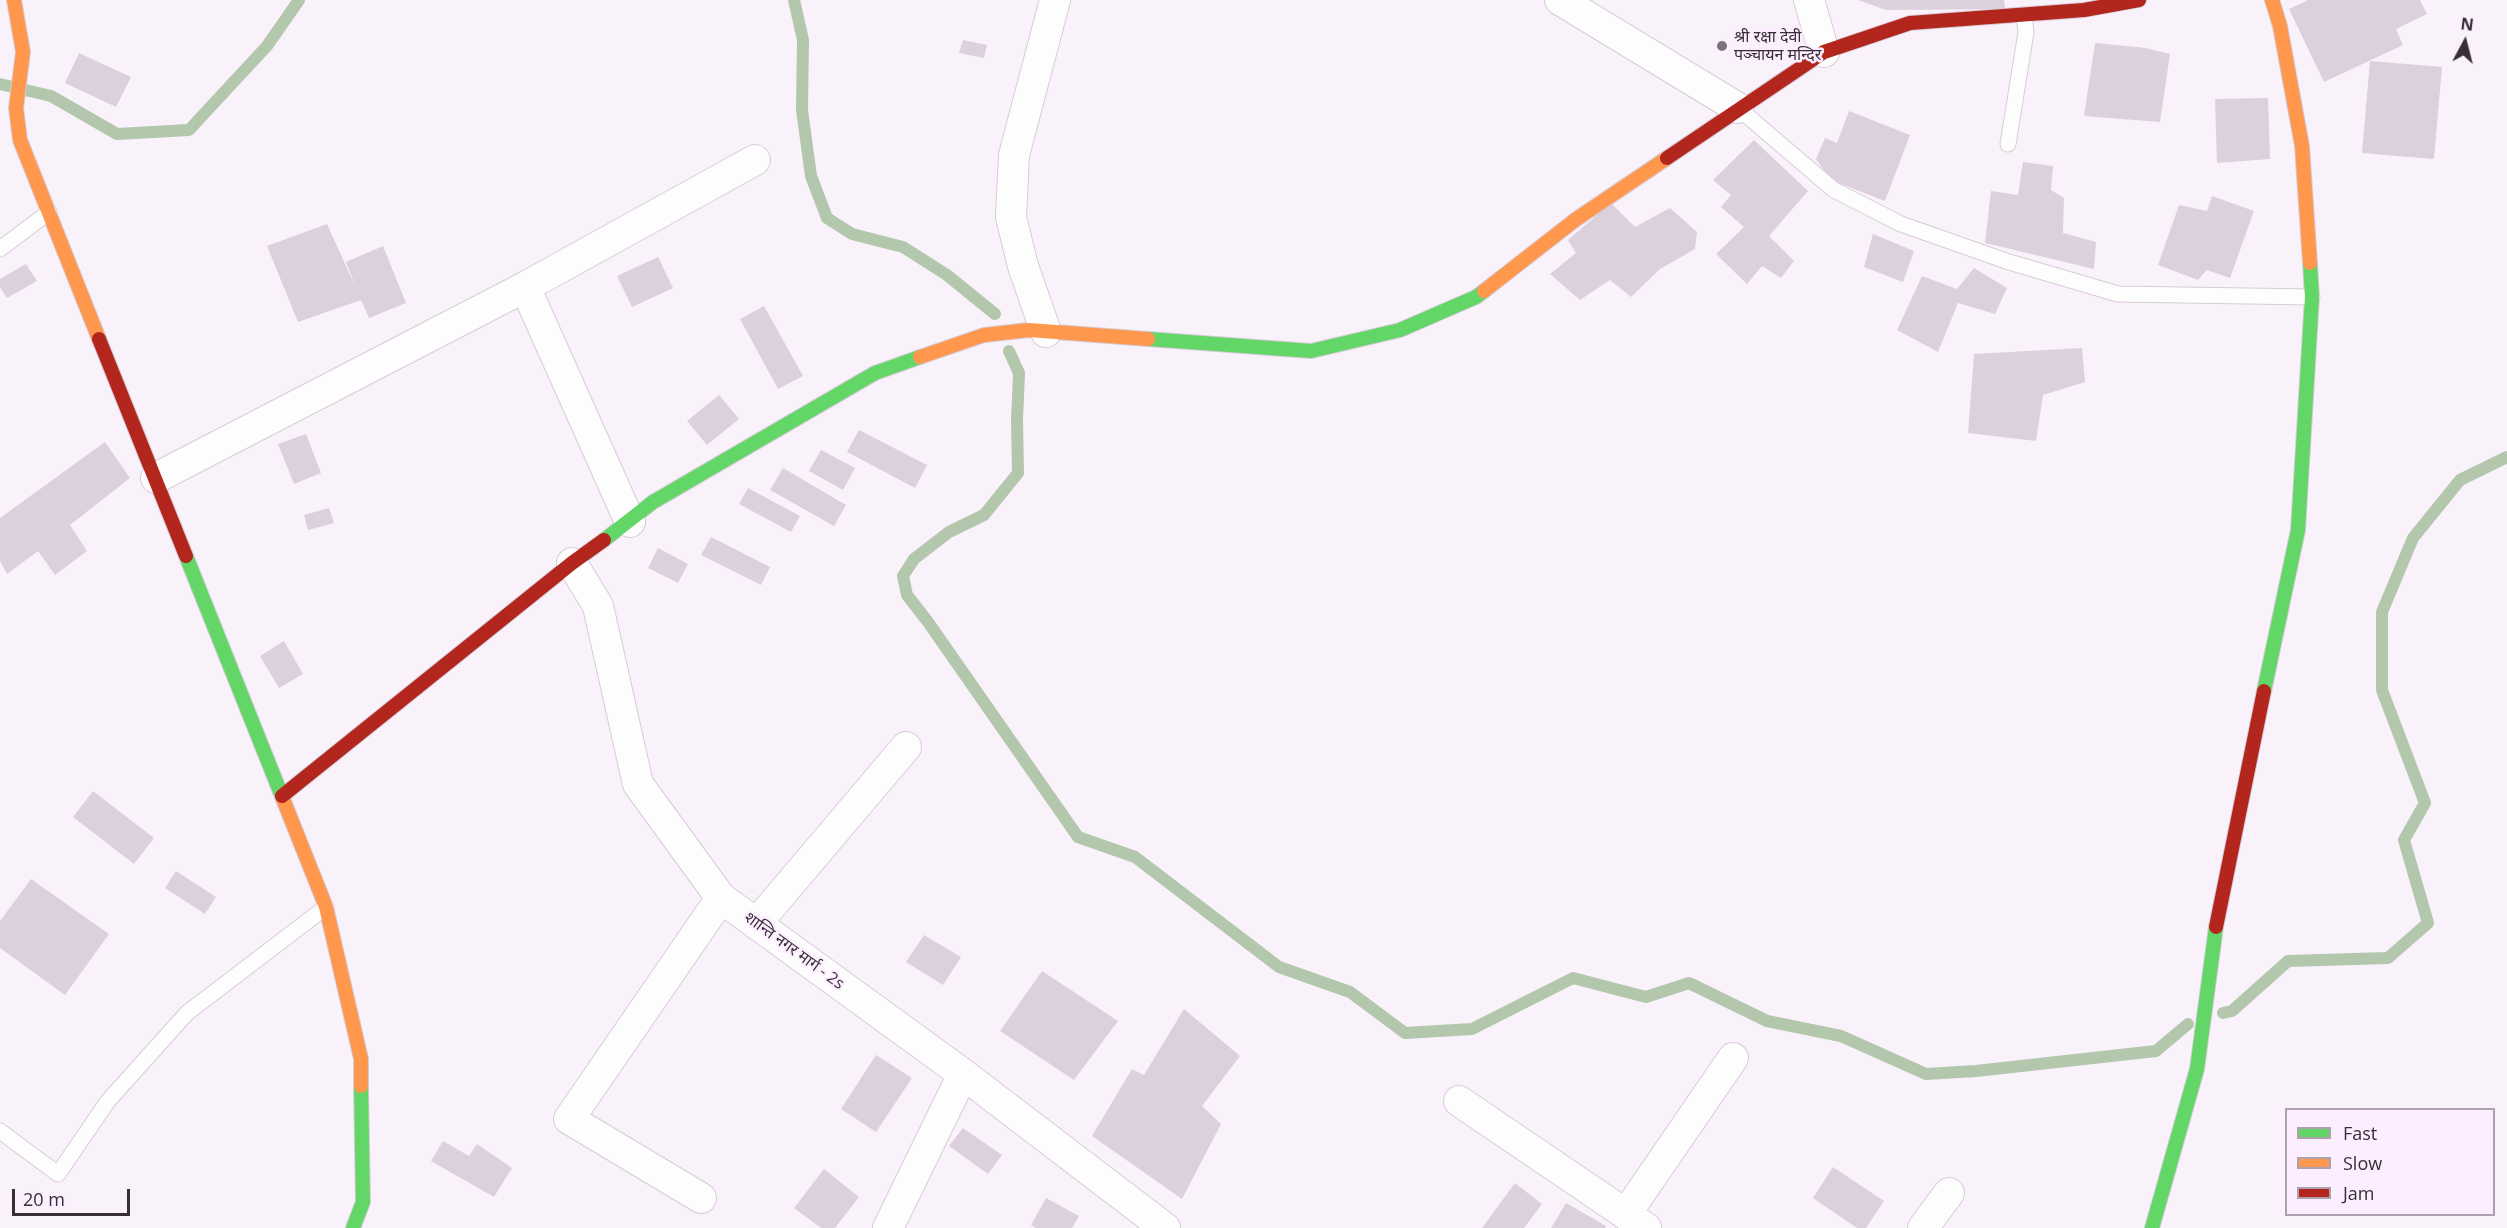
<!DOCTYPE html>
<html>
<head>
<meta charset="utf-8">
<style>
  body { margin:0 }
  #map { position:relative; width:2507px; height:1228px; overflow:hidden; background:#faf2fb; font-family:"Open Sans",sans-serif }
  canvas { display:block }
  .legend { position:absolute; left:2285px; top:1108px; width:210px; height:108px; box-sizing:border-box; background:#fdeeff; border:2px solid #aea1af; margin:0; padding:8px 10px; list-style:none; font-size:18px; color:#372e38 }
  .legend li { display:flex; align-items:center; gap:12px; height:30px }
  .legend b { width:30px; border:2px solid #aea1af }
  .north { position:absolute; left:2435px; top:12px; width:60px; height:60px; -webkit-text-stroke:4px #fdeeff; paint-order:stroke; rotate:7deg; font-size:16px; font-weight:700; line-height:24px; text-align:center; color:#372e38 }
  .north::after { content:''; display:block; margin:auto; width:21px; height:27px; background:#372e38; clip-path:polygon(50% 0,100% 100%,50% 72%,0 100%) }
  .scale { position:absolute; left:12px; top:1189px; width:118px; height:27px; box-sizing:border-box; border:3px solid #372e38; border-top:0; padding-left:8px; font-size:18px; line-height:21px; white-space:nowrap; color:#372e38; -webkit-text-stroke:4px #fdeeff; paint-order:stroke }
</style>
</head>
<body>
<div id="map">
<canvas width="2507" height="1228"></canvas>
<ul class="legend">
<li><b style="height:8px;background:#63d668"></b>Fast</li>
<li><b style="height:8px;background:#ff974d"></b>Slow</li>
<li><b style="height:8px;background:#b3261e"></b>Jam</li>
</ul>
<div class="north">N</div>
<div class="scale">20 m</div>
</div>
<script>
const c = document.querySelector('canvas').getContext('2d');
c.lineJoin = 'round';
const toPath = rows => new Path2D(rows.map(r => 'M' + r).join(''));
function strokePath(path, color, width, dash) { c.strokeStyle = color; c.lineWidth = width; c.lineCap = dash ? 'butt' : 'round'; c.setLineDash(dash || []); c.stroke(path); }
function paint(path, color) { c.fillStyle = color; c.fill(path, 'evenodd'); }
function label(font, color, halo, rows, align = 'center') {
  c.font = font + ' "Open Sans","Noto Sans Devanagari",sans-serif'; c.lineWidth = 5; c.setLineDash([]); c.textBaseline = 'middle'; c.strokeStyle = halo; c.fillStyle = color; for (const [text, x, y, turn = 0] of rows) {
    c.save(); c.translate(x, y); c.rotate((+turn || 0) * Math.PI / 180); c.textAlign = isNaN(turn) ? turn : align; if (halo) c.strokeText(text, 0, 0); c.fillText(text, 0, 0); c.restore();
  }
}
const stream = toPath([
  [794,0,803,40,802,110,811,176,827,218,852,234,903,247,947,275,995,314],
  [0,84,51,96,117,134,189,130,267,46,299,0],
  [1009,351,1019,373,1017,420,1018,473,984,515,949,532,914,559,903,576,907,595,928,622,1078,837,1135,857,1279,967,1350,992,1405,1033,1472,1029,1573,978,1646,997,1689,983,1767,1021,1841,1036,1926,1074,1976,1071,2156,1051,2188,1024],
  [2223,1013,2232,1011,2288,961,2388,958,2428,923,2404,840,2425,803,2382,690,2382,612,2413,538,2460,480,2507,457]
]);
const building = toPath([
  [1858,0,2004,0,2005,9,1886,10],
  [2308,0,2420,0,2427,14,2396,29,2403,45,2324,82,2289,9],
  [963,40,987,45,984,58,959,53],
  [2095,43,2146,48,2170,54,2160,122,2084,116],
  [79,53,131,77,116,107,65,83],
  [2370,61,2442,67,2434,159,2362,153],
  [2268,98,2270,159,2217,163,2215,99],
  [1849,111,1910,135,1885,201,1831,180,1816,159,1825,138,1837,143],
  [1754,140,1808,191,1769,236,1794,261,1781,278,1762,266,1747,284,1716,254,1744,227,1721,207,1731,195,1713,180],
  [2023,162,2053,166,2051,190,2064,198,2063,233,2096,242,2094,269,1985,243,1991,191,2018,195],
  [2212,196,2254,211,2230,278,2207,270,2198,280,2158,265,2179,205,2207,211],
  [1611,203,1635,227,1670,208,1697,232,1695,249,1660,269,1631,297,1610,280,1580,300,1550,274,1576,253,1568,240],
  [327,224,356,288,346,262,383,246,406,303,369,318,361,300,298,322,267,246],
  [1873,234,1914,251,1903,282,1864,267],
  [658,257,673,288,632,307,617,276],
  [26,264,37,281,7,298,0,287,0,279],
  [1974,268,2007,288,1995,314,1958,303,1938,352,1897,330,1922,276,1957,289],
  [764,306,803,376,778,389,740,319],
  [2082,348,2085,382,2043,395,2036,441,1968,433,1974,354],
  [719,395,739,419,707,445,687,421],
  [859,430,927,465,915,488,847,452],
  [306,434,321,473,294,484,278,444],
  [105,442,130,478,70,525,87,551,55,575,38,551,7,574,0,561,0,518],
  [821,450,855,468,843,490,809,471],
  [783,468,846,505,834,526,770,490],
  [748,488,800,516,791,532,739,504],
  [329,508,334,523,308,530,304,515],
  [711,537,770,567,761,585,701,555],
  [658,548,688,564,678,583,648,568],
  [284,641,303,674,279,688,260,656],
  [93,791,154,838,134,864,73,817],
  [176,871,216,897,205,914,165,888],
  [31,879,109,934,65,995,0,948,0,921],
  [924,935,961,957,943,985,906,962],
  [1042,971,1118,1021,1074,1080,1000,1031],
  [1184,1009,1240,1056,1202,1106,1221,1124,1182,1199,1092,1136,1132,1069,1144,1075],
  [876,1055,912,1078,876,1132,841,1109],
  [963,1128,1002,1155,988,1174,949,1146],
  [443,1141,469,1156,477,1144,512,1168,494,1197,431,1161],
  [1833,1167,1884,1201,1866,1228,1857,1228,1813,1198],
  [824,1169,859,1197,835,1228,821,1228,794,1208],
  [1515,1183,1542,1204,1524,1228,1482,1228],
  [1046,1198,1079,1216,1072,1228,1036,1228,1031,1225],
  [1566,1203,1606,1226,1605,1228,1551,1228]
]);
const lane = toPath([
  [1738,108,1834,190,1901,224,2009,262,2118,294,2312,297],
  [2008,144,2026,32,2024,15],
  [0,249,49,212],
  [0,1131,58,1174,108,1101,187,1013,326,907]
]);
const street = toPath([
  [1560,0,1738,108],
  [1809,0,1824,52],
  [525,287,630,522],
  [1046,332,1023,266,1011,217,1014,155,1055,0],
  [156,478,525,287,755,160],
  [572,563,598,606,638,784,721,898,963,1074,1165,1228],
  [756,924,906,747],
  [1459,1101,1646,1228],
  [701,1198,569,1119,721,898],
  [1626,1214,1733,1058],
  [888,1228,963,1074],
  [1923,1228,1949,1193]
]);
const fast = toPath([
  [1148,339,1311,351,1400,330,1476,297,1484,291],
  [604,540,653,502,875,373,920,357],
  [186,556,283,799],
  [2264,691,2298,530,2312,297,2310,263],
  [353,1228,363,1202,361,1086],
  [2152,1228,2197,1069,2216,927]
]);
const slow = toPath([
  [14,0,23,52,16,108,20,140,99,339],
  [2272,0,2280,26,2302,146,2310,263],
  [1484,291,1575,220,1667,158],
  [920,357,984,335,1029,330,1148,339],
  [283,799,326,907,361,1059,361,1086]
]);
const jam = toPath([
  [1667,158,1824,52,1910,23,2084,10,2139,0],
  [99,339,186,556],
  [282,796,572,563,604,540],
  [2216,927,2264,691]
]);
const markers = [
  [1722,46,6,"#7b737c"]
];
const poiNames = [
  ["श्री रक्षा देवी",1734,37],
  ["पञ्चायन मन्दिर",1734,55]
];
const streetNames = [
  ["शान्ति नगर मार्ग - 2s",794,951,36]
];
strokePath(stream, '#b2c7ab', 12);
paint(building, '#dbd0dc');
strokePath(lane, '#d5ccd6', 17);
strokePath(street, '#d5ccd6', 32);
strokePath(fast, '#d5ccd6', 16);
strokePath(slow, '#d5ccd6', 16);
strokePath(jam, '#d5ccd6', 16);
strokePath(lane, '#fefdfe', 15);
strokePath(street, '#fefdfe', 30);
strokePath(fast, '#63d668', 14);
strokePath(slow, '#ff974d', 14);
strokePath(jam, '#b3261e', 14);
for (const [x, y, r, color] of markers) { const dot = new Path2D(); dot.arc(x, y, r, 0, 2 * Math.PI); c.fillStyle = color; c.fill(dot); strokePath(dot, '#fdeeff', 2); }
label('16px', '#372e38', '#fdeeff', poiNames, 'left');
label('16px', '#372e38', '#fdeeff', streetNames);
</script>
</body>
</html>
